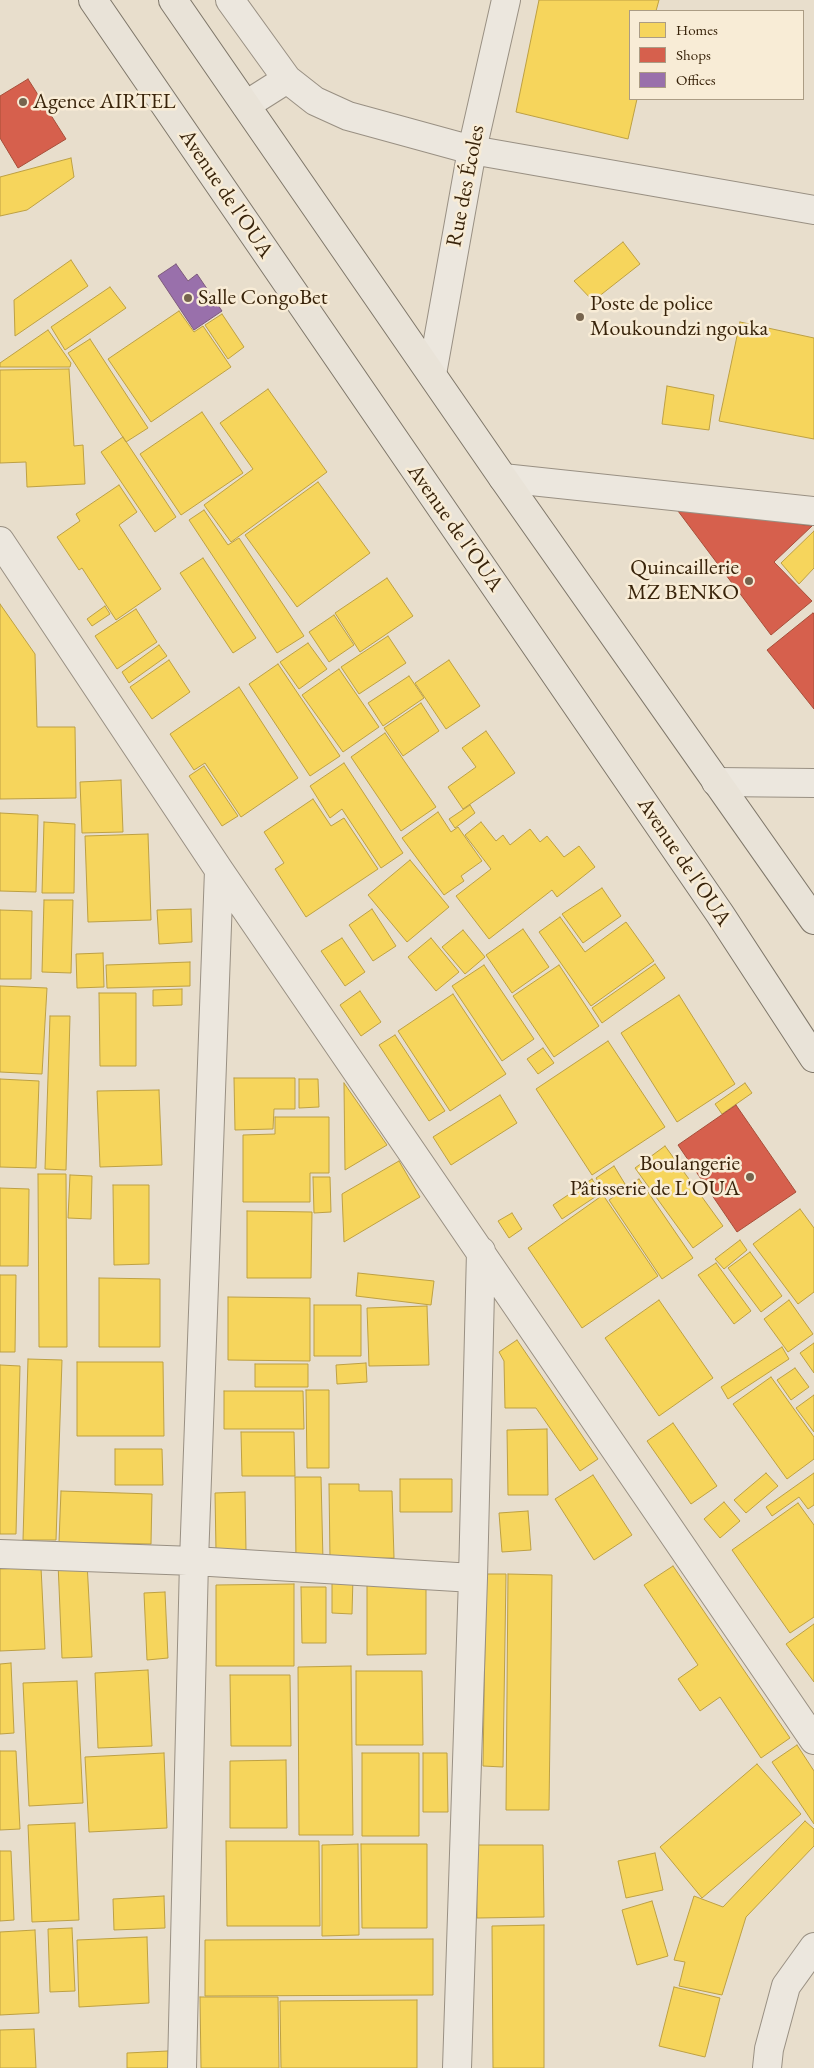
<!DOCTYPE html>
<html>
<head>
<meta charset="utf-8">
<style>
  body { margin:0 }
  #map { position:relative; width:814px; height:2068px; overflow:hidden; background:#e8decc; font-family:"EB Garamond",serif }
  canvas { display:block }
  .legend { position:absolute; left:629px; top:10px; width:175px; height:90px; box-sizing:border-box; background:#f8ecd6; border:1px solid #ab9c84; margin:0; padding:6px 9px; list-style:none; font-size:15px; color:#38230a }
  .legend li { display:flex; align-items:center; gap:10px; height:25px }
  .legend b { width:25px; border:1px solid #ab9c84 }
</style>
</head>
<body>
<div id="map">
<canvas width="814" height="2068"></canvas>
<ul class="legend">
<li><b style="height:14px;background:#f6d55c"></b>Homes</li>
<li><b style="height:14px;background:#d6604d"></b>Shops</li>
<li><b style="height:14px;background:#9970ab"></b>Offices</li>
</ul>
</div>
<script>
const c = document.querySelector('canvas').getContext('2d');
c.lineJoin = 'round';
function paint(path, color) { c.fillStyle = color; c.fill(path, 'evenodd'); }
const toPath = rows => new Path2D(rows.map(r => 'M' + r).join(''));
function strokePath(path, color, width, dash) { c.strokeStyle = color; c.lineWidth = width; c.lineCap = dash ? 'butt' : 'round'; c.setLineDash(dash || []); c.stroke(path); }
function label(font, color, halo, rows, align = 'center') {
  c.font = font + ' "EB Garamond",serif'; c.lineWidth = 5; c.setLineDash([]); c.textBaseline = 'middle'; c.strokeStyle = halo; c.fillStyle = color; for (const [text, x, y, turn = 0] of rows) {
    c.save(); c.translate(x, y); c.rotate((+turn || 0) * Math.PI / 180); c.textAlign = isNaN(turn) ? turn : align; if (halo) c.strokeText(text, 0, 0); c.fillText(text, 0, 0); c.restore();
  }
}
const homes = toPath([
  [539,0,659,0,656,11,630,11,630,99,637,99,628,139,516,112,539,0],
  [71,158,74,177,27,210,0,216,0,177,71,158],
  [623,242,640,264,593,301,574,281,623,242],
  [71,260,88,286,15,336,14,300,71,260],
  [110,287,126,308,65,350,51,327,110,287],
  [179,311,194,332,203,326,231,367,151,422,108,359,179,311],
  [222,314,244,347,228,359,205,325,222,314],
  [740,322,814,338,814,439,719,421,740,322],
  [48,330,71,363,70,367,0,367,0,363,48,330],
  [90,339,148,428,126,442,68,353,90,339],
  [69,369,74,446,83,445,85,484,27,487,26,462,0,463,0,370,69,369],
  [667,386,714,395,709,430,662,424,667,386],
  [268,389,327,472,231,542,204,505,253,469,220,423,268,389],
  [202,412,243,473,181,515,140,454,202,412],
  [123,437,176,517,155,532,101,452,123,437],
  [318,482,370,553,297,607,245,535,318,482],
  [119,485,137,512,119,525,161,589,116,620,82,568,79,570,57,537,80,521,76,514,119,485],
  [204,510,228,545,239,538,304,636,277,653,189,520,204,510],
  [814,531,814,568,799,584,781,563,814,531],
  [203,558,256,638,233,653,180,573,203,558],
  [387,578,413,616,360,652,335,613,387,578],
  [0,604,35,654,37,727,75,727,76,798,0,799,0,604],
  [105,606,110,614,92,626,87,619,105,606],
  [136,609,157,642,117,669,95,636,136,609],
  [334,615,354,645,329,662,309,632,334,615],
  [388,636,406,663,359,694,341,667,388,636],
  [308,643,327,669,299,689,280,662,308,643],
  [159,645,167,656,129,683,122,672,159,645],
  [169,660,190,692,152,719,130,687,169,660],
  [449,660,480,706,446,729,415,683,449,660],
  [278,664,340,756,310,776,249,684,278,664],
  [339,669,379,727,343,752,302,695,339,669],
  [409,676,424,698,383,726,368,703,409,676],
  [239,687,298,778,241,817,205,763,194,770,170,734,239,687],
  [421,703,439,731,403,756,384,728,421,703],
  [486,731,515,773,463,809,448,787,476,767,462,748,486,731],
  [385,733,436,807,401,831,351,757,385,733],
  [344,763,403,853,381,868,342,809,330,818,310,786,344,763],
  [204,766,238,816,222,826,189,776,204,766],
  [121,780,123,832,82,833,80,782,121,780],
  [313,799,331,826,344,818,378,869,306,917,275,869,284,863,264,832,313,799],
  [470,805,475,813,455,828,449,819,470,805],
  [438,812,451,832,458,827,482,861,461,876,464,881,444,895,402,838,438,812],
  [0,813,38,815,36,892,0,891,0,813],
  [44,822,75,824,74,893,42,893,44,822],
  [481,822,496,841,503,835,510,845,530,829,540,842,547,836,564,857,579,846,595,867,557,897,552,890,489,939,456,896,491,869,465,835,481,822],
  [148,834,151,920,88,922,85,836,148,834],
  [410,860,449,907,407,942,368,895,410,860],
  [602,888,621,916,583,943,562,914,602,888],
  [44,900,73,900,71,973,42,972,44,900],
  [191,909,192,942,159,944,157,910,191,909],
  [372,909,396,946,373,961,349,925,372,909],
  [0,910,32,911,31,979,0,979,0,910],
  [560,917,585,952,626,922,654,961,591,1006,539,932,560,917],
  [523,929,549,967,512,993,486,955,523,929],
  [463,930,485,957,465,974,442,947,463,930],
  [342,938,365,972,345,986,321,951,342,938],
  [431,938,459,972,436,991,408,957,431,938],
  [103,953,104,987,77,988,76,954,103,953],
  [190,962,190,986,107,988,106,965,190,962],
  [655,964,665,978,602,1023,592,1008,655,964],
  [484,965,534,1039,502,1061,452,986,484,965],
  [559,965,599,1026,554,1057,513,996,559,965],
  [0,986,47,988,42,1074,0,1072,0,986],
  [182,989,182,1005,153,1006,153,990,182,989],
  [360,991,381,1022,361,1036,340,1005,360,991],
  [99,993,136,993,136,1066,100,1066,99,993],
  [453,994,506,1074,450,1111,398,1031,453,994],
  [679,995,735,1084,677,1122,621,1033,679,995],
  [50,1016,70,1016,66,1170,45,1169,50,1016],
  [395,1035,445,1111,429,1121,379,1045,395,1035],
  [608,1041,665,1127,592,1175,536,1089,608,1041],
  [543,1048,554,1063,538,1074,527,1059,543,1048],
  [234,1078,295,1078,295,1109,274,1109,273,1129,235,1130,234,1078],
  [0,1079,39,1081,36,1168,0,1167,0,1079],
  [299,1079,318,1079,319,1107,299,1108,299,1079],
  [344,1083,387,1145,345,1170,344,1083],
  [745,1083,752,1093,722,1114,715,1104,745,1083],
  [159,1090,162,1165,100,1167,97,1091,159,1090],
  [500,1095,517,1123,451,1165,433,1137,500,1095],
  [275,1117,329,1117,329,1173,310,1173,310,1202,243,1202,243,1135,275,1134,275,1117],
  [665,1146,723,1226,693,1248,635,1168,665,1146],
  [399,1161,420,1197,344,1242,342,1194,399,1161],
  [614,1166,625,1184,607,1196,596,1178,614,1166],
  [38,1174,66,1174,67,1347,39,1347,38,1174],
  [70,1175,92,1176,91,1219,68,1218,70,1175],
  [313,1177,330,1177,331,1212,314,1213,313,1177],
  [592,1179,601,1193,562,1219,553,1205,592,1179],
  [639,1179,693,1258,662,1279,609,1200,639,1179],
  [113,1185,149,1185,149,1264,114,1265,113,1185],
  [0,1188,29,1189,28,1266,0,1266,0,1188],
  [603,1195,658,1276,582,1328,528,1248,603,1195],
  [800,1209,814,1228,814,1292,798,1304,753,1244,800,1209],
  [247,1211,312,1212,311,1278,247,1278,247,1211],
  [512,1213,522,1229,509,1238,498,1221,512,1213],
  [740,1240,747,1250,724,1269,715,1259,740,1240],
  [750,1252,782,1296,761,1312,728,1268,750,1252],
  [716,1263,751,1311,734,1324,698,1275,716,1263],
  [358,1273,434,1281,431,1305,356,1296,358,1273],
  [0,1275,16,1275,15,1352,0,1352,0,1275],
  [99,1278,160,1279,160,1347,99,1347,99,1278],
  [228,1297,310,1298,310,1361,228,1360,228,1297],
  [659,1300,713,1378,659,1416,605,1338,659,1300],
  [789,1300,813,1334,788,1352,764,1319,789,1300],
  [314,1305,361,1305,361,1356,314,1356,314,1305],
  [427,1306,429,1365,369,1366,367,1308,427,1306],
  [517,1340,598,1459,580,1471,536,1408,505,1408,504,1361,499,1352,517,1340],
  [814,1343,814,1373,800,1353,814,1343],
  [782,1347,789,1359,728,1399,721,1387,782,1347],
  [28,1359,62,1360,56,1540,23,1540,28,1359],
  [77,1362,163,1362,164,1436,77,1436,77,1362],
  [366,1363,367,1382,337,1384,336,1365,366,1363],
  [255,1364,308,1364,308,1387,255,1387,255,1364],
  [0,1365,20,1366,16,1534,0,1534,0,1365],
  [795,1368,809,1387,791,1400,777,1380,795,1368],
  [771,1377,814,1437,814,1459,787,1479,733,1404,771,1377],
  [306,1390,329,1390,329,1468,307,1468,306,1390],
  [224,1391,303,1391,304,1429,224,1429,224,1391],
  [814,1395,814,1432,796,1408,814,1395],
  [673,1423,717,1486,691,1504,647,1441,673,1423],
  [547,1429,548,1495,508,1495,507,1430,547,1429],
  [241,1432,294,1432,295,1476,242,1476,241,1432],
  [115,1449,162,1449,163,1485,115,1485,115,1449],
  [766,1473,778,1486,746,1513,734,1500,766,1473],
  [814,1473,814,1505,808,1509,799,1497,772,1516,766,1507,814,1473],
  [593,1475,632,1535,594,1560,555,1499,593,1475],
  [295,1477,321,1477,323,1561,296,1561,295,1477],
  [400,1479,452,1479,452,1512,400,1512,400,1479],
  [329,1484,359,1484,359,1491,392,1491,394,1558,330,1559,329,1484],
  [61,1491,152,1494,151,1544,59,1542,61,1491],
  [245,1492,246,1551,216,1551,215,1493,245,1492],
  [724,1502,740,1521,720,1538,704,1519,724,1502],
  [798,1503,814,1525,814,1617,790,1633,732,1550,798,1503],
  [528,1511,531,1550,502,1552,499,1513,528,1511],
  [87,1562,92,1657,62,1658,58,1563,87,1562],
  [673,1566,790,1738,761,1758,720,1697,700,1711,678,1679,698,1665,644,1585,673,1566],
  [41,1567,45,1649,0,1651,0,1569,41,1567],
  [486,1574,506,1574,503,1767,483,1766,486,1574],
  [508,1574,552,1575,549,1810,506,1810,508,1574],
  [332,1577,353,1577,352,1614,332,1613,332,1577],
  [426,1577,426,1654,367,1655,367,1578,426,1577],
  [294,1584,294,1666,216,1666,216,1585,294,1584],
  [301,1587,326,1587,326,1643,302,1643,301,1587],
  [165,1592,168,1658,147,1660,144,1593,165,1592],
  [814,1624,814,1682,786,1644,814,1624],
  [11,1663,14,1733,0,1734,0,1664,11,1663],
  [351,1666,353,1835,299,1835,298,1667,351,1666],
  [148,1670,152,1746,98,1748,95,1673,148,1670],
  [356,1671,422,1671,423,1745,356,1745,356,1671],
  [230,1675,290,1675,291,1746,231,1746,230,1675],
  [77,1681,83,1803,29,1806,23,1683,77,1681],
  [797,1745,814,1771,814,1824,772,1762,797,1745],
  [0,1751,16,1751,20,1829,0,1830,0,1751],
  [164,1753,167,1828,89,1832,85,1757,164,1753],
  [362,1753,419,1753,419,1836,362,1836,362,1753],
  [423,1753,447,1753,448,1812,423,1812,423,1753],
  [286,1760,287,1828,230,1828,230,1761,286,1760],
  [757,1764,801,1814,702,1898,660,1847,757,1764],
  [805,1821,814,1829,814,1846,746,1917,722,1995,679,1986,685,1962,674,1960,694,1896,723,1907,805,1821],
  [75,1823,79,1920,32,1922,28,1825,75,1823],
  [226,1841,319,1841,320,1926,227,1926,226,1841],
  [358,1844,359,1935,322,1936,322,1845,358,1844],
  [361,1844,427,1844,427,1928,362,1928,361,1844],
  [476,1845,543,1845,544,1917,477,1918,476,1845],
  [0,1851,11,1851,14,1920,0,1921,0,1851],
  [655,1853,663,1890,626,1898,618,1861,655,1853],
  [164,1896,165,1928,114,1930,113,1899,164,1896],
  [652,1901,668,1956,637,1965,622,1910,652,1901],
  [544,1925,544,2068,493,2068,492,1926,544,1925],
  [72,1928,75,1991,50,1992,48,1929,72,1928],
  [35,1930,39,2013,0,2015,0,1932,35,1930],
  [147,1937,149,2003,79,2007,77,1940,147,1937],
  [433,1939,433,1995,205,1996,205,1940,433,1939],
  [674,1987,720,1998,705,2057,659,2046,674,1987],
  [200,1997,278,1997,279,2068,201,2068,200,1997],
  [417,2000,417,2068,281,2068,280,2001,417,2000],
  [34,2029,36,2068,0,2068,0,2030,34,2029],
  [168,2051,169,2068,127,2068,127,2053,168,2051]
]);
const shops = toPath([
  [28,79,66,139,18,168,0,138,0,96,28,79],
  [675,507,812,526,774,562,812,601,771,635,675,507],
  [813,613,814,614,814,709,767,650,813,613],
  [736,1105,796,1192,737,1232,678,1145,736,1105]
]);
const offices = toPath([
  [176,264,188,281,197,274,222,311,194,330,158,276,176,264]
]);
const minor = toPath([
  [230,0,287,79,315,101,348,116,472,150,814,210],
  [246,105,287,79],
  [432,374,472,150,506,0],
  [503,478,814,511],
  [0,541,219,870,814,1740],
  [716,782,814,783],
  [0,1554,194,1561,473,1578],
  [182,2068,194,1561,219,870],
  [457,2068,473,1578,481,1251],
  [767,2068,769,2049,786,1986,814,1947]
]);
const primary = toPath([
  [93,0,720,914,814,1058],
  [173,0,503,478,814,920]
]);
const markers = [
  [23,102,5,"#76644e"],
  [188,298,5,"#76644e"],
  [580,317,5,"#76644e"],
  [749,581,5,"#76644e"],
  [750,1177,5,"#76644e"]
];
const poiNames = [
  ["Agence AIRTEL",33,102],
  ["Salle CongoBet",198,298],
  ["Poste de police",590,304],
  ["Moukoundzi ngouka",590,329],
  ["Quincaillerie",739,568,"right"],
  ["MZ BENKO",739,593,"right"],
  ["Boulangerie",740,1164,"right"],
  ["Pâtisserie de L'OUA",740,1189,"right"]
];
const streetNames = [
  ["Rue des Écoles",466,186,-79],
  ["Avenue de l'OUA",226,194,56],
  ["Avenue de l'OUA",455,528,55],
  ["Avenue de l'OUA",684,862,56]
];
paint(homes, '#f6d55c');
strokePath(homes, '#bda043', 1);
paint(shops, '#d6604d');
strokePath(shops, '#a74e39', 1);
paint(offices, '#9970ab');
strokePath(offices, '#7c597b', 1);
strokePath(minor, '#999083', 30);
strokePath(primary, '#7f776a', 30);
strokePath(minor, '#ece7de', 28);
strokePath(primary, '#e9e3d8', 28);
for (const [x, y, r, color] of markers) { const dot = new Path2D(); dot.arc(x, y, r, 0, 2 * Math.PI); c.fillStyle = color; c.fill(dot); strokePath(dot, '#f8ecd6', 2); }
label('22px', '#38230a', '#f8ecd6', poiNames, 'left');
label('22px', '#38230a', '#f8ecd6', streetNames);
</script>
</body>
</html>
